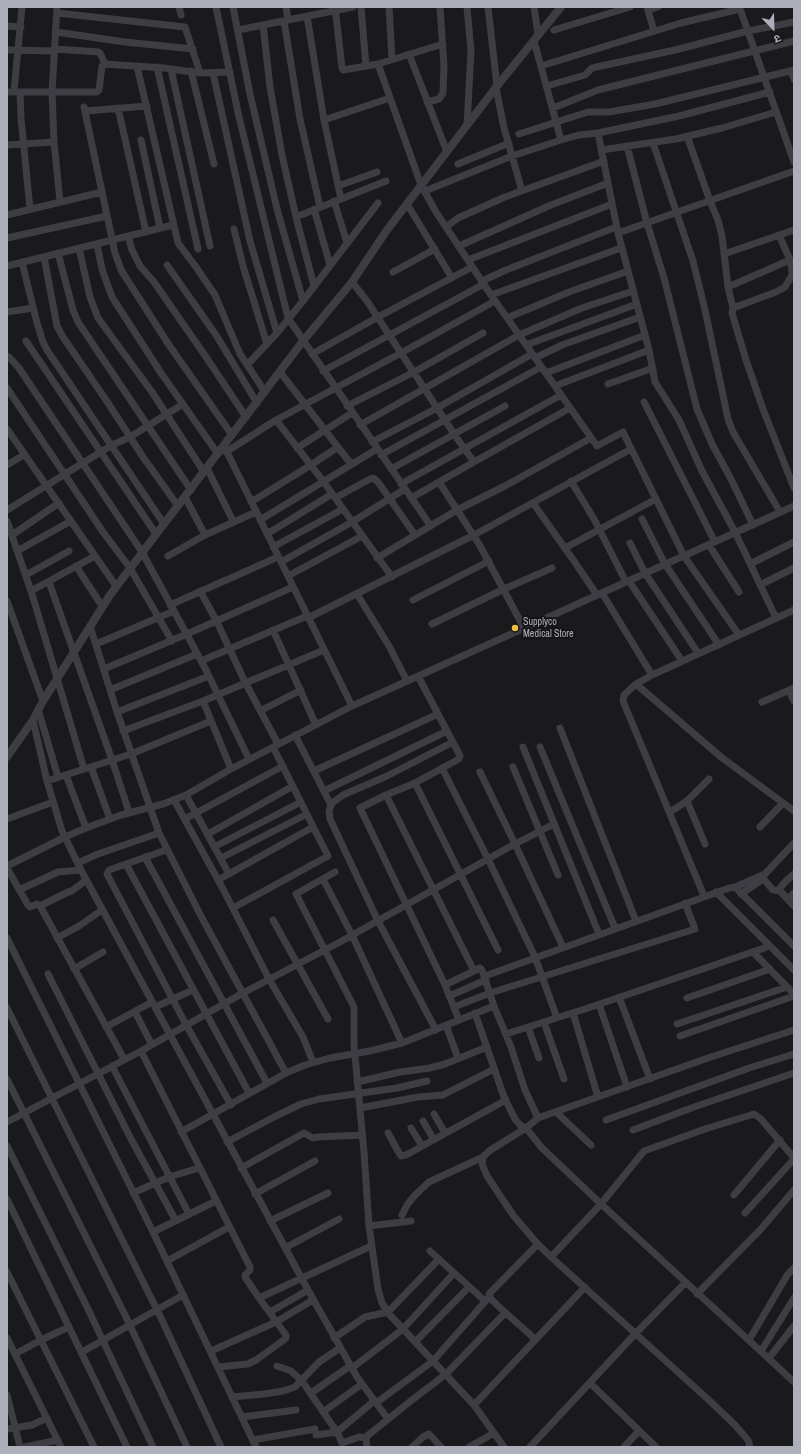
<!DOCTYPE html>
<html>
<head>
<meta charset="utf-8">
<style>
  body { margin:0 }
  #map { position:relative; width:801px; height:1454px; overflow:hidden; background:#1a1a1c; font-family:"Archivo Narrow","Noto Sans Devanagari",sans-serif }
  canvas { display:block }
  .frame { position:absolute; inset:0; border:8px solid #adb0bb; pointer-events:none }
  .north { position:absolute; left:753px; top:8px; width:40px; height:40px; -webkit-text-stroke:3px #151517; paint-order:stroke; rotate:157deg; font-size:11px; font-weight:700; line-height:16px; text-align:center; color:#adb0bb }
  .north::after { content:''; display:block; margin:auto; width:14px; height:18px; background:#adb0bb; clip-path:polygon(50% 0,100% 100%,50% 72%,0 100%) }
</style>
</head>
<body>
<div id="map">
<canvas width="801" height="1454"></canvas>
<div class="frame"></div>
<div class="north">उ</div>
</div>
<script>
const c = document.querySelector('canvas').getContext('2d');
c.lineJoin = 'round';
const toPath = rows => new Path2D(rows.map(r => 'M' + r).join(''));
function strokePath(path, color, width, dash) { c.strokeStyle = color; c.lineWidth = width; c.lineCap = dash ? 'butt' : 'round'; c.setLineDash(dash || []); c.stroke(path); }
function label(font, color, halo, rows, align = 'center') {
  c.font = font + ' "Archivo Narrow",sans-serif'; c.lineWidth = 4; c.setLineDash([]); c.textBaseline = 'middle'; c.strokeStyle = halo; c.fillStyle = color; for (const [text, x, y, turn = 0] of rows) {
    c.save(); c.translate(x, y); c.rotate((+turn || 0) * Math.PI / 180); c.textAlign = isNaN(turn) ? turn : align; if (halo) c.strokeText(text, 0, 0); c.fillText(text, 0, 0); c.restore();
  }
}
const minor = toPath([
  [57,7,52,92,54,142,60,201],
  [179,7,181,15],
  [216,7,239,117,288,318,430,525],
  [233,7,250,94,277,209,303,301],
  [286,7,288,20],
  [335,7,342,68,343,70,378,64,443,44],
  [361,7,366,66],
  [389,7,392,59],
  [488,7,497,86],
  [534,7,538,34],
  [647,7,654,31],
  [648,10,658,7],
  [57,13,185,27,200,73],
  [307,16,324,120,341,199],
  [284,21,300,119,320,207],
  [263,25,270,87,282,155,296,217,314,286],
  [7,26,21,27],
  [238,30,353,7],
  [554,30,630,7],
  [56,32,125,42,193,49],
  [534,41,561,140,579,135,598,133,618,233],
  [54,49,99,52,101,55,105,64],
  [7,50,54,51],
  [409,54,447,152],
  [378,64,421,185,436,212,491,295,597,446,623,432,684,556,739,635],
  [137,66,178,243,196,267,215,295,240,354,265,392],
  [541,66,681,23,740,9,794,162],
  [157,67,198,249],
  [171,69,210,246],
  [191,71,214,164],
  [791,71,794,79],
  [213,73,250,241,277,333],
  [547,86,585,75,592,68,675,50,748,31,794,22],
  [496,88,504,128,522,191],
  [14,91,22,7],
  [7,92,97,92,99,90,102,66,105,64,164,68,200,73,230,72],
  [20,92,21,118,30,209],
  [427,102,439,99,443,93,444,66,440,7],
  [84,107,115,253,121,270,169,345,232,435],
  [118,108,146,232],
  [553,108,598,90,794,41],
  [85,111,147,106],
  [324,120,390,98],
  [467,125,471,51,467,7],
  [598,133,679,116,770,92],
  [519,134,588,112,609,112,655,104,794,70],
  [687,136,710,201,718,220,722,236,728,287,733,308,732,313,746,360,763,409,794,488],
  [141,140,160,228],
  [653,143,693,261,705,310,728,419,733,432,780,512],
  [7,145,54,142],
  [627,146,647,223,664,278,697,409,712,444,731,479,753,525],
  [601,150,676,139,722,128,776,112],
  [458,164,509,143],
  [338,186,377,172],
  [425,191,512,156,561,140],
  [334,201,347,243],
  [407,204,452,278],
  [314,209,330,265],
  [7,215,102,192],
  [296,217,386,181],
  [446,227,458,218,505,197,604,161],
  [234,229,243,266,267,344],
  [128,236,132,250,140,266,154,282,206,357,246,417],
  [7,238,107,216],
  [97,244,102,269,112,297,161,373,218,454],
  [459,246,551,205,608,183],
  [79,248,90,297,98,318,152,392,204,472],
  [58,253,73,310,78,322,191,490],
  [724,254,794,230],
  [44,257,57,326,63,337,108,403,143,457,178,506],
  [468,260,612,204],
  [22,262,37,323,43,342,47,350,164,524],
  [167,265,216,335,257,403],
  [7,266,173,225],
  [393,272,435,249],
  [482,281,506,270,616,227],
  [352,282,367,301,456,437,474,462,411,498],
  [728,287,790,260],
  [491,295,621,248],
  [733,308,776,292,785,287,792,275,792,270,790,260,779,235],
  [7,312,33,308],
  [507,318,569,292,628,271],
  [26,341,156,534],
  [526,345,637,304],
  [312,354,378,317,472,267],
  [7,356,10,358,19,368,142,552,206,670,249,759],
  [535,358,562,345,640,317],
  [247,365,277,333,303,301,378,203],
  [323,371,484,284],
  [280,372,351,464],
  [546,373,645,335],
  [608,384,653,368],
  [555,386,649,350],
  [7,388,103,532,130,568,172,641],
  [644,402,715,542],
  [347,406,414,372,483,333],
  [276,420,323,481,392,577],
  [360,425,519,335,582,308,633,291],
  [7,429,116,586],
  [372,442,437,408,532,354],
  [224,446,352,706,794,506],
  [297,448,352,413],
  [226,452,276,420,401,353,495,301],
  [381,455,541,367],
  [474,462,570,408],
  [7,465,24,455],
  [207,468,233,521],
  [391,469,505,406],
  [571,481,594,519,626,582],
  [439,482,479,544,524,628],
  [401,484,561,395],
  [185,497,205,535],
  [335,498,370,479,373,478,378,482,415,535],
  [251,502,311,465,338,447],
  [533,503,574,561,597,595],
  [7,510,112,445,130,437,183,404],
  [642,519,665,564,719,645],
  [260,520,377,449],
  [7,521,32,594,84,769],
  [267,534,332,494],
  [12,535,59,503],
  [630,543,645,573,698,653],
  [709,545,739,592],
  [273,547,343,509],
  [565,548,656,499],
  [17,551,71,521],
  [168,556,205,535,256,512],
  [377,558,457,510,505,486,591,438],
  [281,562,352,522,405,489],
  [750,564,794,542],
  [76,566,102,606],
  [26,575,69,551],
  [288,576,362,536],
  [629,581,682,661],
  [49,582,112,760,129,812],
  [760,585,794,568],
  [31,591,95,556],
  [200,591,216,620,245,682,278,744],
  [602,593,652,675],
  [357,594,389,646,407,681],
  [413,600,489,561],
  [7,601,43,701],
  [170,605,278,557],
  [308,618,474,535,631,449],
  [776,618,735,532,702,471,679,420,655,382,649,350,618,233,794,171],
  [432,624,504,589,552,568],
  [90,626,117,712,159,833,202,918,286,1073],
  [273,630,316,725],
  [96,644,174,611],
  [201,661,307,616],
  [104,669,187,634,293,587],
  [418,676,458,752,460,756,459,759,415,783,386,795,360,808,445,985,474,971],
  [636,684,721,757,794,811],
  [110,690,197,654],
  [789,691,794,701],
  [203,701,231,769],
  [762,702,794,688],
  [38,709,58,777],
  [260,711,301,690],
  [117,712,209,676],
  [33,720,47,781,62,831,81,870,308,1290,357,1377,388,1419],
  [560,728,636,921],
  [123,731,203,701,324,650],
  [295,735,331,805],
  [523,747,599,934],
  [540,747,615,928],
  [91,767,110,819],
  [513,767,558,875],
  [442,768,488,859,535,957,557,1018],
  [314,771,438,714],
  [480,772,515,844,563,947],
  [66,775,86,828],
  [47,781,131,754,211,721],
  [415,783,498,950],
  [324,791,447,731],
  [186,795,229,874],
  [386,795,474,971,480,968,482,970,494,1006,511,1047,525,1090,538,1118,526,1128,542,1148,601,1204,551,1257,711,1402,735,1425,748,1440,750,1447],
  [174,800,223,889,269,979,303,1037,313,1062],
  [687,801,705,844],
  [670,812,687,801,709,779],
  [7,819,53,802],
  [185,819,283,766],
  [760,827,783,803],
  [208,834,293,786],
  [214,847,301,802],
  [166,850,109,870,107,874,184,1021,231,1105],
  [145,857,267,1083],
  [221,858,307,814],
  [78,863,98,854,159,833],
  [126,864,249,1093],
  [7,866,65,837,86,828,121,815,163,804,186,795,231,769,352,706],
  [7,868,28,905,30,907,37,904,40,906,124,1059],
  [335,872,296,894,354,1007,354,1045,364,1152,369,1226,378,1289,382,1303,389,1314,474,1405,504,1447],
  [794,874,786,881,780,888,780,891,794,906],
  [761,876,773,890,780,891],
  [323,879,352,935,402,1043],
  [218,880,313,827],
  [735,887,765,874,794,843],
  [19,890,58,872,81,870],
  [716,892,794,970],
  [741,894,763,879],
  [704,896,623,701,624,695,636,684,652,675,794,610],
  [788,899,794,893],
  [40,906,68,892,72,891,86,880],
  [233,908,328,856,273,747],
  [273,920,328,1019],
  [7,938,153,1232,256,1447],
  [57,938,79,926,102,910],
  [753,952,794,994],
  [74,969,103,952],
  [48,974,131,1139,176,1221],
  [485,976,729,888,735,887,794,946],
  [445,985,459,1020],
  [449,996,486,980],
  [619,997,650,1079],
  [687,998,770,969],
  [599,1004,627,1087],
  [155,1007,193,990],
  [454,1007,490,993,695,929,685,903],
  [7,1008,161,1318,221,1447],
  [135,1012,152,1045],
  [475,1013,504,1097,515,1119,520,1125,526,1128,489,1151,483,1157,482,1164,487,1176,513,1215,535,1241,551,1257],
  [573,1013,598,1097],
  [544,1022,564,1079],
  [677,1024,787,987],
  [446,1025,458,1058],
  [106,1027,152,1002],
  [528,1027,539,1058],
  [436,1030,378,921,330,819,329,811,332,803,343,795,387,776,453,742],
  [506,1034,588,1008,770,946],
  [680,1036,794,996],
  [141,1051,250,1267,250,1270,245,1275,245,1277,259,1298,371,1246],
  [112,1066,189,1214],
  [7,1079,126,1317,187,1447],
  [357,1082,400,1072,430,1068,445,1064,487,1047],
  [360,1108,418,1097,443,1095,494,1069],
  [556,1112,591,1145],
  [434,1114,445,1133],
  [538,1118,708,1058,794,1030],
  [606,1120,749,1068,794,1054],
  [423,1121,434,1140],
  [7,1122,141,1051,243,993,340,942,513,845,554,824],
  [411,1128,422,1146],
  [633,1130,694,1107,794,1073],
  [181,1132,286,1073,305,1065,330,1058,370,1051,402,1043,494,1006],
  [388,1133,399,1153,401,1156,406,1155,506,1100],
  [227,1142,276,1116,301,1104,319,1099,397,1088,427,1081],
  [7,1146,88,1309,153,1447],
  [794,1158,761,1119,754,1114,705,1129,644,1151,601,1204,794,1382],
  [241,1168,304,1133,313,1138,318,1137,362,1135],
  [133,1193,169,1177,199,1168],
  [255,1194,315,1161],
  [734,1195,780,1140],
  [7,1199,127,1447],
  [745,1213,794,1159],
  [402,1215,407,1205,415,1195,429,1182,483,1157],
  [270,1221,328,1193],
  [369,1226,411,1221],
  [153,1232,216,1201],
  [285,1248,339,1219],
  [430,1251,485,1301],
  [167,1261,229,1227],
  [7,1272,94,1447],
  [697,1294,761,1229,794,1190],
  [270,1312,308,1290],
  [7,1338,61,1447],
  [334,1338,365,1317,388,1312,439,1259],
  [535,1339,497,1305,490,1298,489,1294,538,1244],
  [749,1340,788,1274,794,1268],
  [415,1342,469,1287],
  [211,1351,276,1322,313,1300],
  [761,1351,794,1298],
  [82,1352,183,1295],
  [15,1354,41,1340,69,1327],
  [769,1358,794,1326],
  [277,1366,291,1371,302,1381,337,1432,342,1443,359,1437,366,1438],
  [218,1367,248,1364,256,1360,281,1342,286,1338,286,1335,259,1298],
  [352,1368,403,1329,454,1273],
  [590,1383,656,1447],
  [311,1393,350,1366],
  [7,1395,20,1447],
  [232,1397,264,1394,283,1391,295,1387,319,1362,340,1348],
  [376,1403,433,1361,490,1296],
  [474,1405,585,1287],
  [323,1412,362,1384],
  [242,1417,296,1410],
  [7,1429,32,1425,47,1418],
  [316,1435,337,1432,374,1401],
  [253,1440,315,1429],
  [25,1447,58,1440],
  [367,1447,366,1440,367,1436,412,1400,446,1374,505,1313],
  [412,1447,423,1437,429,1434,441,1447],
  [469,1447,494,1433],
  [530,1447,636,1333,685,1283],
  [624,1447,639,1431]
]);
const tertiary = toPath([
  [7,757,33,720,43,701,110,595,303,341,352,282,387,230,497,86,561,7]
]);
const markers = [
  [515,628,4,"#ecbb41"]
];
const poiNames = [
  ["Supplyco",523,622],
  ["Medical Store",523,634]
];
strokePath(minor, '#3d3d43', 7);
strokePath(tertiary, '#3d3d43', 8);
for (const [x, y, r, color] of markers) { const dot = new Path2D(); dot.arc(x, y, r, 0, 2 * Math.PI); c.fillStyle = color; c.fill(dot); strokePath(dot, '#151517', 1.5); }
label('10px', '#adb0bb', '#151517', poiNames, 'left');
</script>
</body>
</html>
